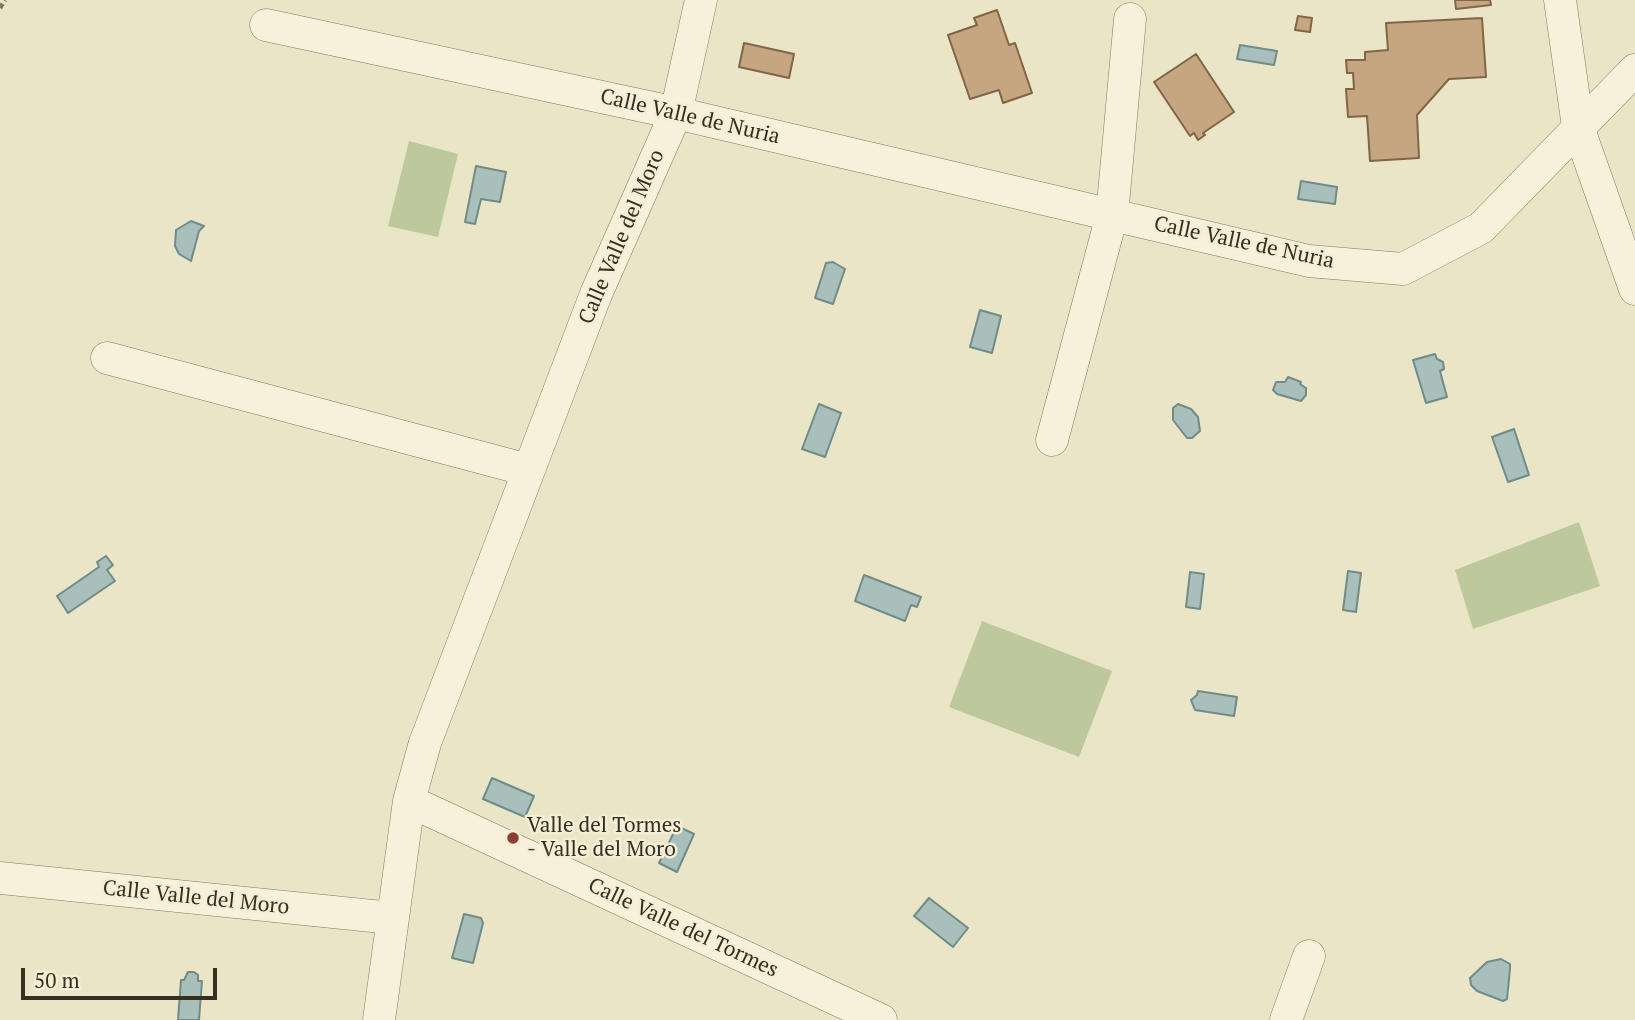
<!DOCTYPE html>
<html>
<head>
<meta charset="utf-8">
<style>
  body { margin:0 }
  #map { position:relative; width:1635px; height:1020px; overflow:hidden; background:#eae5c7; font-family:"PT Serif",serif }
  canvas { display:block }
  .scale { position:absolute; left:21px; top:968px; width:196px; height:32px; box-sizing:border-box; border:4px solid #362e20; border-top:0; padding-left:9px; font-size:21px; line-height:24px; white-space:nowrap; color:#362e20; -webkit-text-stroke:5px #f3eed6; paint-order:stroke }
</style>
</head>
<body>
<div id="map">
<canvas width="1635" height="1020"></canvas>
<div class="scale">50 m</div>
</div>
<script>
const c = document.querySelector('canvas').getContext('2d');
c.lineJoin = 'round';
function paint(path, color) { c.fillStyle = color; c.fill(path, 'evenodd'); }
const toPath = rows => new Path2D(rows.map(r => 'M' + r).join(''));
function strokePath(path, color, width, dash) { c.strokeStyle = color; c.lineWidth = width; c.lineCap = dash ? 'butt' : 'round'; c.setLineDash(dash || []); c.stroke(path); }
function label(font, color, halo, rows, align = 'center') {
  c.font = font + ' "PT Serif",serif'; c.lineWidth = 5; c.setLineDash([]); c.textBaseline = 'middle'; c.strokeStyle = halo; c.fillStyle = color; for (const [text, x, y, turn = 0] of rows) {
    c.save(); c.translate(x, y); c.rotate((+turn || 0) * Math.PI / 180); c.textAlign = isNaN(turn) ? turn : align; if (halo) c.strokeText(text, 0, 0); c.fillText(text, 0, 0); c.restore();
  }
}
const green = toPath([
  [409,141,458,154,438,237,388,226],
  [1579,522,1600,586,1473,629,1455,570],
  [982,621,1112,671,1079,757,949,707]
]);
const water = toPath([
  [1240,45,1277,51,1274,65,1237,59,1240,45],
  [476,166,506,172,500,202,481,199,475,224,465,222,476,166],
  [1301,181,1337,187,1335,204,1298,199,1301,181],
  [191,221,204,226,199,231,191,261,179,254,175,246,176,230,191,221],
  [833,262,845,269,833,304,815,298,826,263,833,262],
  [980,310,1001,316,992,353,970,347,980,310],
  [1435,354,1437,359,1443,362,1444,369,1440,371,1447,397,1426,403,1413,360,1435,354],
  [1288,377,1301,382,1300,384,1306,388,1306,395,1301,401,1277,394,1273,390,1276,382,1285,382,1288,377],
  [819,404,841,413,825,457,802,449,819,404],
  [1178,404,1191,409,1198,417,1200,431,1192,438,1187,438,1173,420,1173,408,1178,404],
  [1514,429,1529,475,1508,482,1492,437,1514,429],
  [106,556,113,565,107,570,115,581,68,613,57,596,99,567,97,562,106,556],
  [1348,571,1361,573,1356,612,1343,610,1348,571],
  [1190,572,1204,574,1200,609,1186,607,1190,572],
  [864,575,921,597,917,607,911,605,905,621,855,601,864,575],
  [1198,691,1237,697,1234,716,1195,710,1191,700,1197,695,1198,691],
  [492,778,534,796,525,817,483,799,492,778],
  [677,826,694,834,677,872,659,863,677,826],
  [929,898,968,928,953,947,914,916,929,898],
  [464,914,481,918,483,923,473,963,452,958,464,914],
  [1501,959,1510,964,1510,969,1507,999,1503,1001,1477,991,1471,985,1470,978,1487,962,1501,959],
  [188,972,194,972,198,975,198,981,202,981,199,1020,178,1020,181,980,184,980,188,972]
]);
const building = toPath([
  [1455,0,1490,0,1491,5,1456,9,1455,0],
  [997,10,1009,45,1015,43,1032,93,1003,103,999,90,970,99,948,35,977,25,974,18,997,10],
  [1298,16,1312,18,1310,32,1295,30,1298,16],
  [1482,18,1486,77,1449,79,1417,115,1419,158,1370,161,1367,116,1348,117,1346,89,1354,89,1353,73,1347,73,1346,60,1365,60,1365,52,1388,50,1386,23,1482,18],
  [744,43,794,54,789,78,739,67,744,43],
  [1196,54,1234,112,1203,133,1205,135,1198,140,1194,133,1190,136,1154,82,1196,54]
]);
const path = toPath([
  [0,8,5,0]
]);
const minor = toPath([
  [1560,0,1578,127,1635,289],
  [266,25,676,113,1309,261,1403,269,1481,228,1635,70],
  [107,358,528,470],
  [1052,440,1112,215,1130,19],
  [409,801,881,1020],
  [0,878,392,918],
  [379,1020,409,801,425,743,596,294,676,113,701,0],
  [1286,1020,1309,956]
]);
const markers = [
  [513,838,7,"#8e3f33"]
];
const streetNames = [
  ["Calle Valle de Nuria",690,117,13],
  ["Calle Valle del Moro",622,237,-67],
  ["Calle Valle de Nuria",1244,243,12],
  ["Calle Valle del Moro",196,898,6],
  ["Calle Valle del Tormes",683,928,25]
];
const poiNames = [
  ["Valle del Tormes",527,826],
  ["- Valle del Moro",527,850]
];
paint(green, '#bdc89c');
paint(water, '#a8bfbb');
strokePath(water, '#6f8c89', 2);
paint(building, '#c5a680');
strokePath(building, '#816546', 2);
strokePath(minor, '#84785e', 33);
strokePath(path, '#84785e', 4.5, [5, 3.5]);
strokePath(minor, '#f6f1da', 32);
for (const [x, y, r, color] of markers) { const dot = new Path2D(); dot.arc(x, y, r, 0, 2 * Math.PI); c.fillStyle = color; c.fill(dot); strokePath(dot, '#f3eed6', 2.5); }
label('21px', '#362e20', '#f3eed6', streetNames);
label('21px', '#362e20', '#f3eed6', poiNames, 'left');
</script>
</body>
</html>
